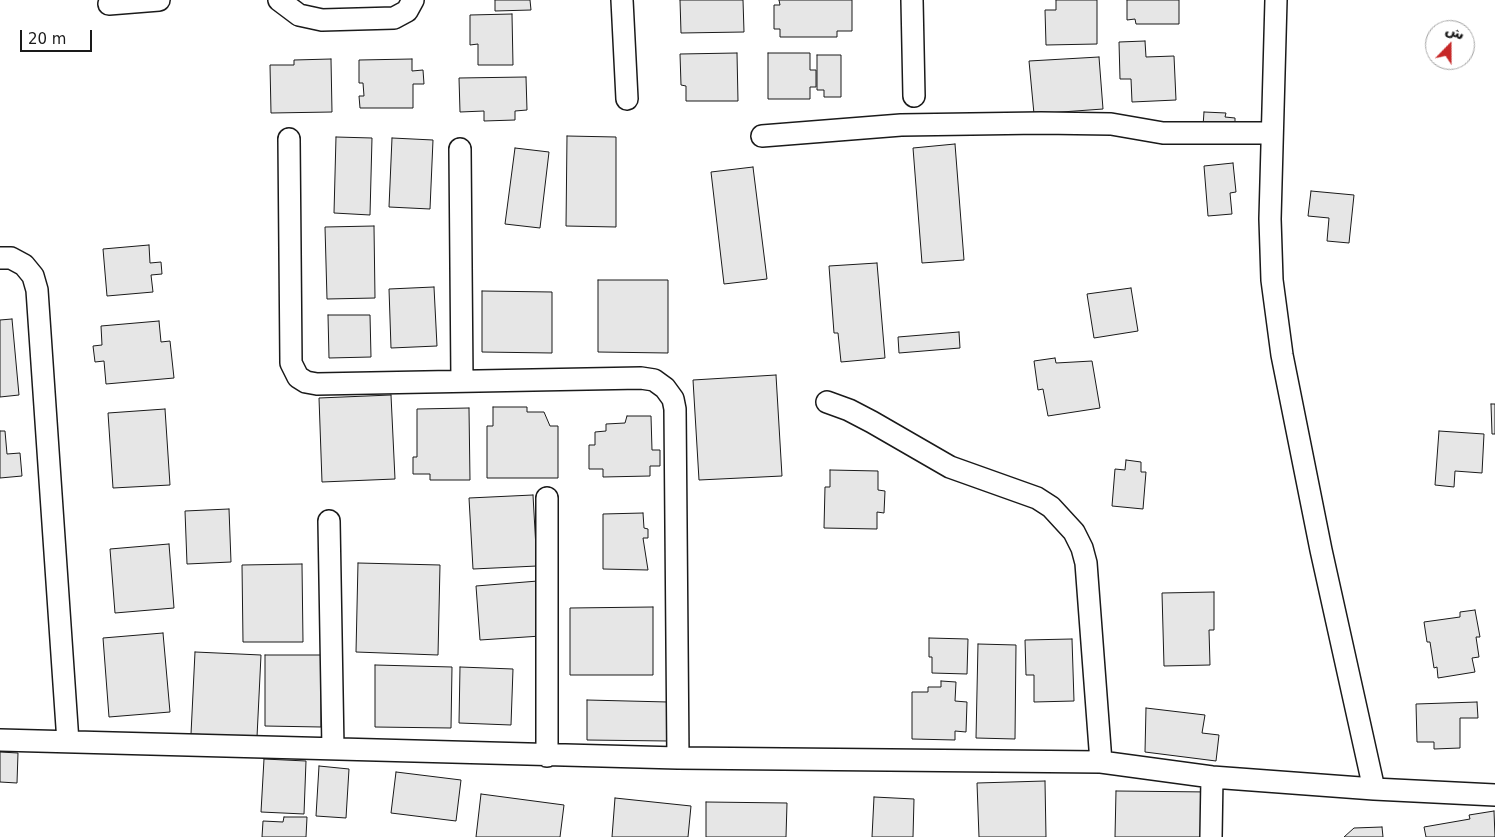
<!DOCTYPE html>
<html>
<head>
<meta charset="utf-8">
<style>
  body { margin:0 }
  #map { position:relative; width:1495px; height:837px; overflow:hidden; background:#fff; font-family:"DejaVu Sans",Vazirmatn,sans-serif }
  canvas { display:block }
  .north { position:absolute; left:1425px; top:20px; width:50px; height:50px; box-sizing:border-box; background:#fff; border:1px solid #a3a3a3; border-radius:50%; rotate:22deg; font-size:14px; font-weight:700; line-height:20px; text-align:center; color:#1a1a1a }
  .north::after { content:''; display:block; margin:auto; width:18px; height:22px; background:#c62828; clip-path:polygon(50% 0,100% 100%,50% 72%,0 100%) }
  .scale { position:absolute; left:20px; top:30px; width:72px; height:22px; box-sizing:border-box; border:2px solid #1a1a1a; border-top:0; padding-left:6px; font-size:15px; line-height:18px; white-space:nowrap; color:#1a1a1a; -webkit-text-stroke:4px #fff; paint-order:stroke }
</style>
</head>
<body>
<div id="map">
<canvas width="1495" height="837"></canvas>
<div class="north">ش</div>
<div class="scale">20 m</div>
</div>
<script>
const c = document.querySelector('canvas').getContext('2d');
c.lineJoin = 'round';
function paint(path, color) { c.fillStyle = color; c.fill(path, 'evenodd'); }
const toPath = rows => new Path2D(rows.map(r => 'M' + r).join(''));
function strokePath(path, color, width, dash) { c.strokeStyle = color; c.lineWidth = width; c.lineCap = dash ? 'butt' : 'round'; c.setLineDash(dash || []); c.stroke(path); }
const building = toPath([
  [495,0,530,0,531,10,495,11,495,0],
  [680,0,743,0,744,32,681,33,680,0],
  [779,0,852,0,852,31,837,31,837,37,780,37,780,29,774,29,774,5,780,5,779,0],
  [1056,0,1097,0,1097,44,1046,45,1045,10,1056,10,1056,0],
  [1127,0,1179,0,1179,24,1136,24,1135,19,1127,20,1127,0],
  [512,14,513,65,478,65,478,44,470,45,470,15,512,14],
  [1145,41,1146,57,1174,56,1176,100,1132,102,1131,79,1120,79,1119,42,1145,41],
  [737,53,738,101,686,101,686,86,681,85,680,54,737,53],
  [768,53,810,53,810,70,816,70,816,87,810,87,810,99,768,99,768,53],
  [817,55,841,55,841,97,824,97,824,90,817,90,817,55],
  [1099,57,1103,109,1034,114,1029,61,1099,57],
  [331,59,332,112,271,113,270,65,294,65,294,60,331,59],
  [412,59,412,71,423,70,424,84,413,84,413,108,360,108,359,96,364,96,363,83,359,83,359,60,412,59],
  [526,77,527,110,515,111,515,120,484,121,484,111,460,112,459,78,526,77],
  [1204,112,1226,113,1225,117,1235,118,1235,127,1203,126,1204,112],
  [567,136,616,137,616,227,566,226,567,136],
  [336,137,372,138,370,215,334,213,336,137],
  [392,138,433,140,430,209,389,207,392,138],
  [955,144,964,260,922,263,913,148,955,144],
  [515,148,549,152,540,228,505,224,515,148],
  [1233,163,1236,192,1230,193,1232,214,1208,216,1204,166,1233,163],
  [753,167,767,279,724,284,711,172,753,167],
  [1311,191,1354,195,1349,243,1327,241,1329,218,1308,216,1311,191],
  [374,226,375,298,327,299,325,227,374,226],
  [149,245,150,263,161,262,162,274,151,275,153,292,107,296,103,249,149,245],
  [877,263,885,358,841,362,838,333,834,333,829,266,877,263],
  [598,280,668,280,668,353,598,352,598,280],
  [434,287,437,346,391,348,389,289,434,287],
  [1131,288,1138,331,1094,338,1087,294,1131,288],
  [482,291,552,292,552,353,482,352,482,291],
  [328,315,370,315,371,357,329,358,328,315],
  [12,319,19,395,0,397,0,320,12,319],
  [159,321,161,342,170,341,174,378,106,384,104,361,95,362,93,346,102,345,101,326,159,321],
  [959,332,960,348,899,353,898,337,959,332],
  [1055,358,1056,363,1092,361,1100,408,1048,416,1043,389,1038,390,1034,361,1055,358],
  [776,375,782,476,699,480,693,380,776,375],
  [391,395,395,479,322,482,319,398,391,395],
  [1491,404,1495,404,1495,434,1492,434,1491,404],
  [493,407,527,407,527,412,544,412,550,426,558,426,558,478,487,478,487,426,493,426,493,407],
  [469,408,470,480,430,480,430,474,413,474,413,457,417,457,417,409,469,408],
  [165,409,170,485,113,488,108,413,165,409],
  [627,416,651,416,652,450,660,450,660,466,650,466,650,476,603,477,603,469,589,469,589,445,595,445,595,432,606,431,606,424,625,423,627,416],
  [0,431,5,431,7,454,20,453,22,476,0,478,0,431],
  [1439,431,1484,434,1482,473,1455,471,1454,487,1435,485,1439,431],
  [1126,460,1141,462,1141,472,1146,472,1143,509,1112,506,1115,469,1125,470,1126,460],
  [830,470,878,471,878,490,885,491,884,513,877,512,877,529,824,528,825,487,830,487,830,470],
  [533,495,537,566,473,569,469,498,533,495],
  [229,509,231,562,187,564,185,511,229,509],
  [643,513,644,528,648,529,648,538,643,538,648,570,603,569,603,514,643,513],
  [169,544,174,608,115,613,110,549,169,544],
  [358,563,440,565,438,655,356,652,358,563],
  [302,564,303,642,243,642,242,565,302,564],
  [538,581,541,636,480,640,476,586,538,581],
  [1214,592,1214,630,1209,630,1210,665,1164,666,1162,593,1214,592],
  [653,607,653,675,570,675,570,608,653,607],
  [1475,610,1480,637,1476,637,1479,657,1472,658,1475,672,1438,678,1437,667,1434,668,1430,642,1427,642,1424,622,1460,617,1460,612,1475,610],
  [163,633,170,712,109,717,103,638,163,633],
  [929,638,968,639,967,674,932,673,932,657,929,657,929,638],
  [1072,639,1074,701,1034,702,1034,675,1026,675,1025,640,1072,639],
  [978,644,1016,645,1015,739,976,738,978,644],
  [195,652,261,655,257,737,191,734,195,652],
  [265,655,321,655,321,727,265,726,265,655],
  [375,665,452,667,451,728,375,727,375,665],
  [460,667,513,669,511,725,459,723,460,667],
  [941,681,956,682,955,701,967,702,966,732,955,731,955,740,912,739,912,692,928,692,928,687,941,687,941,681],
  [587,700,668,702,668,741,587,740,587,700],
  [1477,702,1478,718,1460,718,1460,748,1434,749,1434,742,1417,742,1416,704,1477,702],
  [1146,708,1205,715,1202,733,1219,735,1216,761,1145,752,1146,708],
  [0,752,18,753,17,783,0,782,0,752],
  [264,759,306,761,304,814,261,812,264,759],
  [319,766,349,769,346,818,316,816,319,766],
  [396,772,461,780,456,821,391,813,396,772],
  [1045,781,1046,837,979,837,977,783,1045,781],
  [1116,791,1210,792,1209,837,1115,837,1116,791],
  [481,794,564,805,560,837,476,837,481,794],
  [874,797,914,799,913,837,872,837,874,797],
  [615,798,691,806,688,837,612,837,615,798],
  [706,802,787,803,786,837,706,837,706,802],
  [1494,811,1495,837,1426,837,1424,827,1470,819,1469,815,1494,811],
  [284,817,307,817,306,837,262,837,263,821,283,822,284,817],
  [1382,827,1383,837,1344,837,1354,828,1382,827]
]);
const street = toPath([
  [279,0,299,15,322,20,394,18,407,11,413,0],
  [622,0,627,99],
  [912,0,914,96],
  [1276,0,1270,219,1272,280,1282,355,1321,550,1374,789],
  [109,4,159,0],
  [762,136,901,125,1041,123,1111,124,1163,133,1272,133],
  [289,139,291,363,298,377,306,382,317,384,641,378,654,380,665,388,673,399,675,409,678,758],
  [460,149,462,381],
  [0,258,11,258,24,265,33,276,37,290,68,742],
  [827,402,849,410,872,422,950,467,1037,498,1051,507,1074,532,1082,548,1086,563,1101,762],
  [547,498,547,756],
  [329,521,333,749],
  [0,740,678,758,1101,762,1212,777,1374,789,1495,795],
  [1211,837,1212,777]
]);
paint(building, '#e6e6e6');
strokePath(building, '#1a1a1a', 1);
strokePath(street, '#1a1a1a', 24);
strokePath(street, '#fff', 21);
</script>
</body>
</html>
